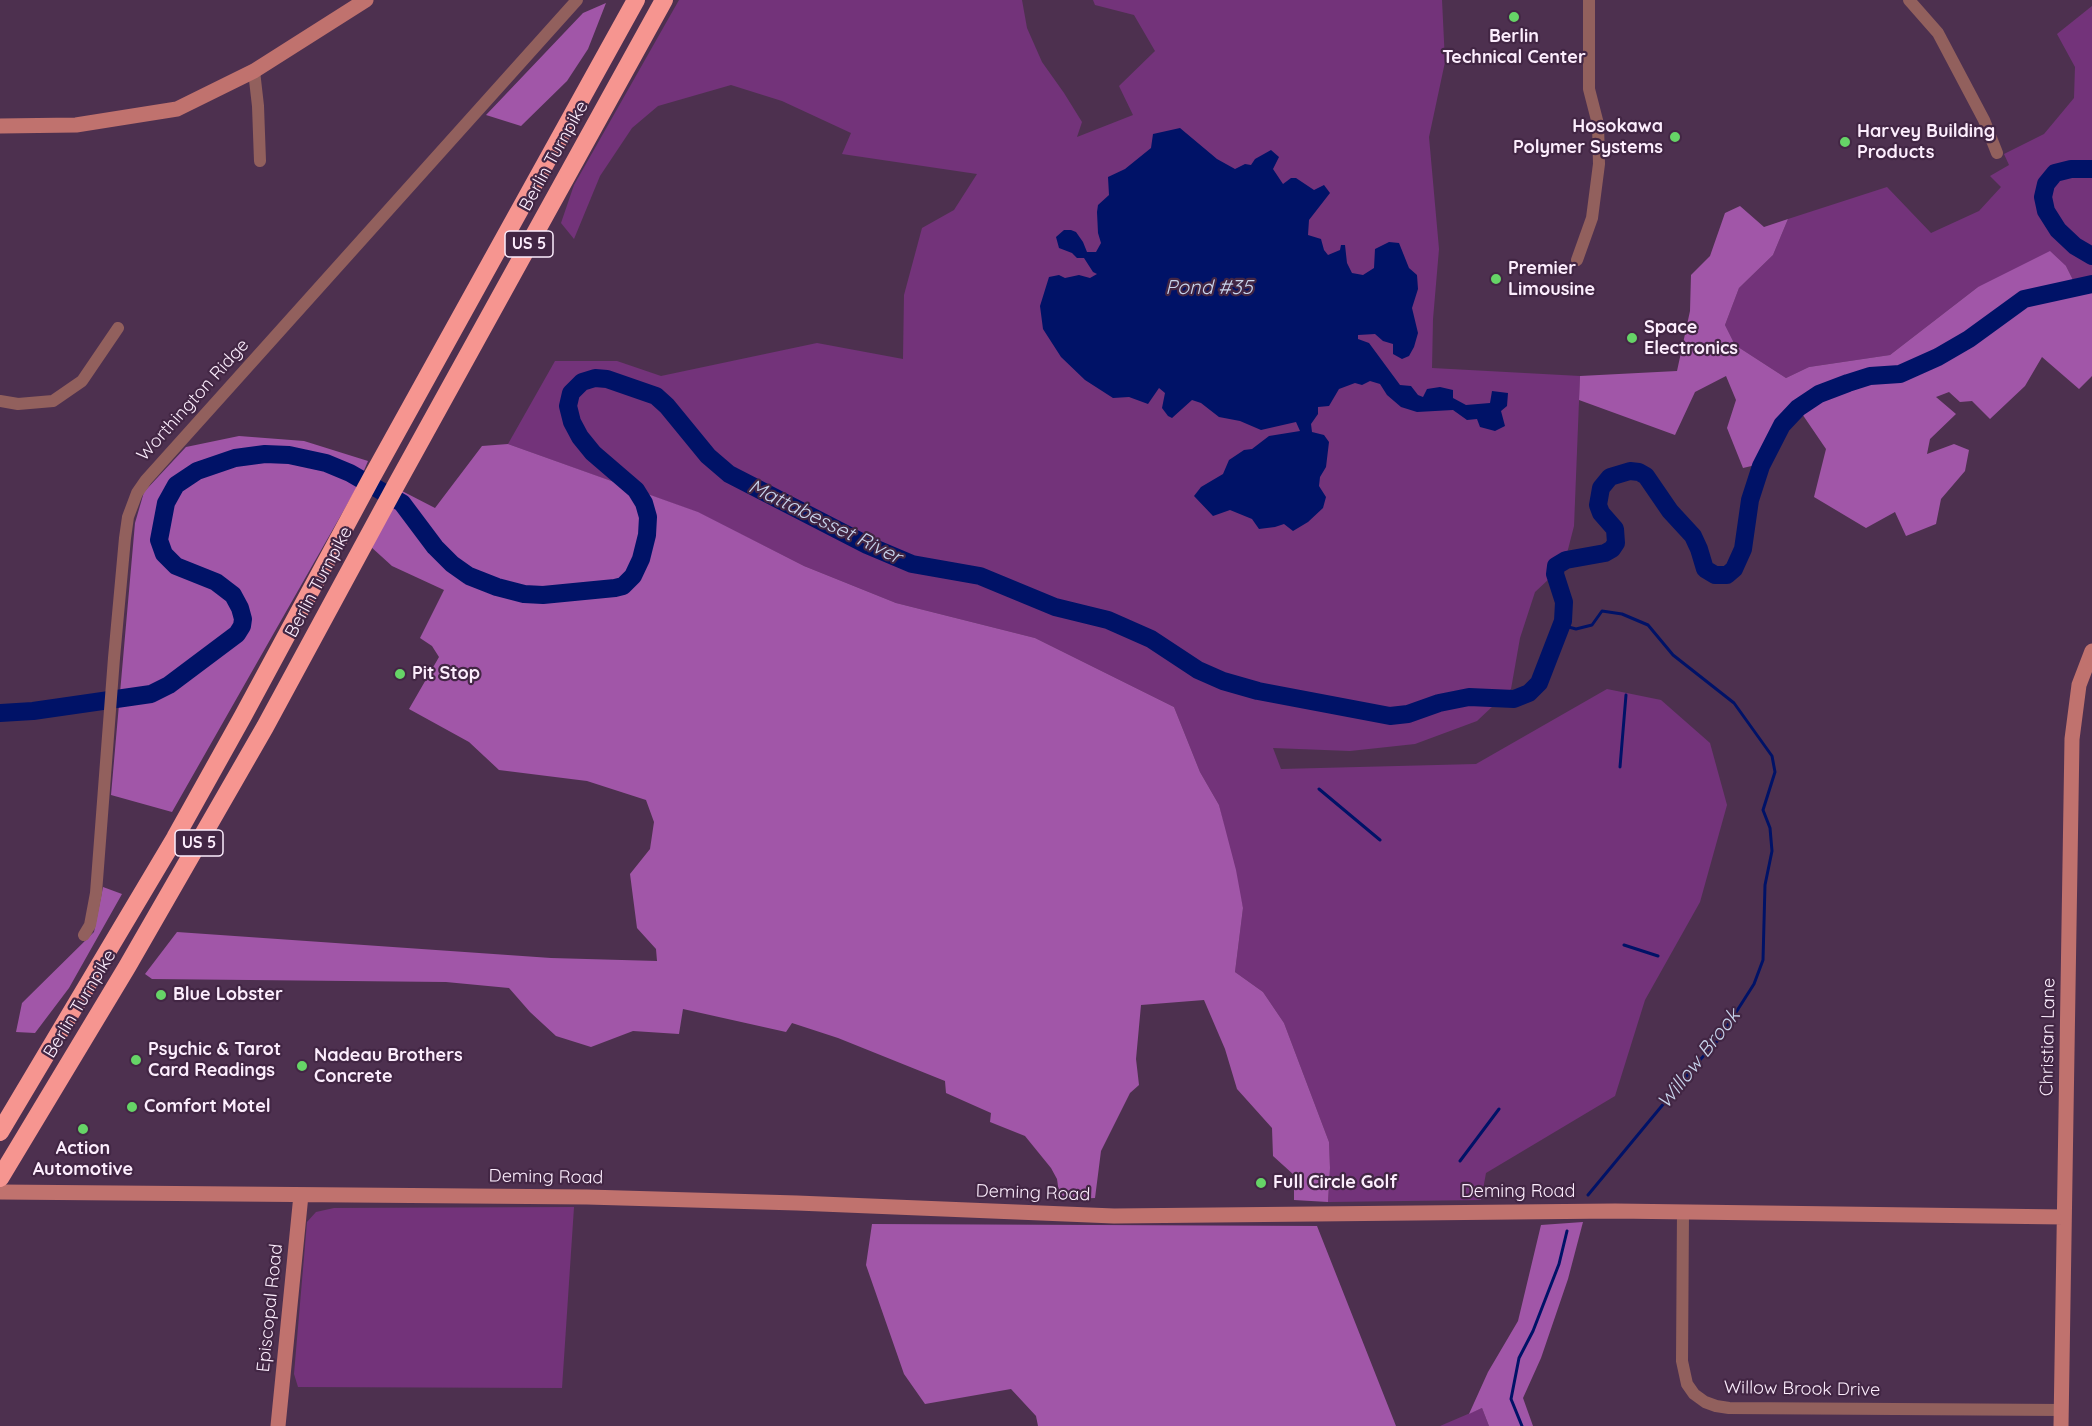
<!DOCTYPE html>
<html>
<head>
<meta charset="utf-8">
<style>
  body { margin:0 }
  canvas { display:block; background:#4d304f }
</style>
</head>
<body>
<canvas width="2092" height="1426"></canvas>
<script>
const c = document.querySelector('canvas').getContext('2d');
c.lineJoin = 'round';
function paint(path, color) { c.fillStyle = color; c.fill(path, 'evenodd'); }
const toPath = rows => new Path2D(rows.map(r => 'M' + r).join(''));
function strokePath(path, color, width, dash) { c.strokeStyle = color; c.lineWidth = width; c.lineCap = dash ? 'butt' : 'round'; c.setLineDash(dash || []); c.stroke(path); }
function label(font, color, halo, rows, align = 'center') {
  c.font = font + ' Quicksand,sans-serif'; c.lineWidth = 4.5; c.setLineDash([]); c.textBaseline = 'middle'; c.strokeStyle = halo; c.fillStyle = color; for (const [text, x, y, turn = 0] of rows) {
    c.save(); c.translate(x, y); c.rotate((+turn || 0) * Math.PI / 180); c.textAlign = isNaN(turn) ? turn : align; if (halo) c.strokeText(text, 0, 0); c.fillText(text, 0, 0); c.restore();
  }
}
const green = toPath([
  [679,0,1022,0,1027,28,1042,62,1064,93,1082,122,1077,137,1133,115,1119,86,1155,51,1134,15,1095,5,1093,0,1442,0,1445,62,1429,137,1439,249,1433,319,1432,368,1580,376,1574,526,1564,565,1535,592,1520,638,1511,689,1477,721,1415,744,1350,751,1273,748,1281,769,1476,764,1607,689,1661,700,1710,743,1727,805,1700,902,1645,1000,1615,1096,1486,1173,1481,1200,1328,1202,1330,1168,1329,1142,1284,1023,1263,992,1235,972,1243,908,1219,805,1200,772,1174,707,1035,638,896,603,804,566,697,512,508,444,555,361,617,361,661,376,817,343,903,359,904,295,922,228,954,210,977,174,842,154,851,133,782,101,731,85,658,106,632,128,600,176,574,239,561,223,574,185],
  [2092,6,2092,285,2075,284,2066,266,1978,287,1890,355,1809,367,1786,378,1735,345,1725,325,1739,288,1773,255,1788,219,1887,187,1931,233,1979,211,2001,187,1990,176,2009,165,2004,154,2044,134,2074,98,2075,67,2057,34],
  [574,1207,562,1388,298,1387,294,1374,307,1222,316,1212,334,1208],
  [1482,1408,1489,1426,1440,1426]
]);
const forest = toPath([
  [606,3,588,49,567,81,521,126,486,115,583,13],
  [1740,206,1764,227,1788,219,1773,255,1739,288,1725,325,1735,345,1786,378,1809,367,1890,355,1978,287,2050,251,2066,266,2075,284,2092,285,2092,376,2079,389,2042,357,2025,386,1990,419,1972,401,1960,402,1949,392,1936,397,1956,414,1930,439,1927,454,1954,444,1969,450,1965,471,1941,499,1936,524,1906,536,1895,512,1866,528,1814,497,1826,449,1796,405,1760,464,1743,468,1727,428,1736,400,1726,376,1695,392,1675,435,1579,400,1580,376,1677,371,1690,311,1691,275,1710,256,1725,213],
  [239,436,304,441,368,461,357,487,172,812,111,795,135,523,144,492,186,447],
  [508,444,698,512,804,566,896,603,1035,638,1174,707,1200,772,1219,805,1236,870,1243,908,1235,972,1263,992,1284,1023,1329,1142,1330,1168,1328,1202,1294,1200,1294,1175,1273,1156,1272,1128,1237,1089,1225,1049,1204,1000,1141,1005,1136,1059,1139,1085,1130,1093,1101,1151,1095,1198,1068,1199,1059,1193,1057,1179,1051,1168,1025,1136,990,1122,991,1113,946,1093,945,1081,838,1038,792,1023,786,1032,683,1009,679,1034,633,1031,591,1047,556,1036,530,1012,509,988,446,982,152,979,145,974,177,932,551,958,657,961,656,949,637,928,630,874,650,849,654,822,646,800,587,781,499,770,469,742,409,709,439,657,432,646,420,638,444,590,392,566,370,546,402,491,435,508,482,446],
  [103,887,122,894,69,988,35,1033,16,1032,22,1003,94,932],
  [1583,1222,1568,1279,1541,1358,1523,1398,1533,1426,1489,1426,1482,1408,1469,1414,1488,1372,1518,1321,1541,1225],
  [872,1224,1317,1226,1396,1426,1038,1426,1036,1416,1011,1389,925,1404,904,1374,866,1265]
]);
const water = toPath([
  [1180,128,1217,159,1235,169,1245,164,1251,165,1255,159,1271,150,1279,157,1273,169,1283,184,1291,178,1296,178,1314,190,1324,185,1330,193,1309,220,1308,235,1321,239,1324,250,1328,255,1340,250,1341,245,1345,245,1347,263,1352,273,1363,275,1374,268,1375,249,1389,242,1399,243,1409,268,1417,275,1418,289,1412,308,1418,333,1414,347,1409,356,1402,359,1393,354,1393,344,1383,341,1375,334,1358,335,1358,339,1369,343,1400,385,1411,386,1418,395,1423,397,1427,389,1440,387,1453,390,1453,398,1466,405,1490,403,1492,391,1508,393,1507,406,1501,411,1505,426,1495,431,1480,427,1477,419,1467,420,1453,410,1417,412,1401,407,1387,395,1380,384,1370,381,1362,385,1355,383,1339,389,1329,406,1318,407,1318,414,1311,424,1312,432,1324,435,1329,442,1326,467,1320,477,1319,486,1326,497,1323,508,1308,522,1293,531,1284,524,1275,527,1259,529,1252,519,1230,510,1213,516,1194,496,1201,487,1223,474,1229,460,1244,450,1252,449,1269,436,1300,431,1296,422,1261,430,1240,421,1219,417,1201,403,1192,400,1172,418,1168,416,1162,408,1165,393,1159,388,1148,404,1129,397,1113,398,1085,380,1061,357,1043,329,1040,306,1049,277,1059,275,1065,278,1079,275,1090,278,1097,274,1093,272,1084,258,1077,258,1072,253,1059,248,1056,237,1064,230,1071,230,1076,232,1083,242,1087,252,1096,252,1101,243,1098,233,1097,212,1098,205,1109,195,1108,177,1125,169,1151,148,1153,134]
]);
const stream = toPath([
  [1561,625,1576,629,1592,625,1602,611,1622,614,1648,625,1673,655,1734,703,1772,756,1775,772,1763,810,1770,828,1772,851,1765,885,1763,960,1754,984,1719,1039,1699,1061,1588,1195],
  [1620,767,1626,695],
  [1319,789,1380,840],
  [1624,945,1658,956],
  [1460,1161,1499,1109],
  [1522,1426,1511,1399,1519,1358,1533,1331,1559,1264,1567,1231]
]);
const river = toPath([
  [2092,169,2071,169,2055,173,2046,184,2043,197,2046,211,2058,230,2075,246,2092,256],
  [0,713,33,711,151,694,169,685,237,634,242,626,243,619,240,608,233,595,216,582,176,566,164,554,159,540,166,503,176,485,197,471,235,458,265,454,289,455,326,463,350,473,402,503,435,547,452,564,469,576,497,587,524,594,543,595,615,588,623,586,633,576,641,559,647,535,648,517,644,503,636,490,593,453,580,437,572,422,568,406,571,393,582,382,595,378,607,379,656,396,667,406,708,456,729,474,867,545,912,564,980,576,1055,607,1108,620,1151,639,1198,670,1223,681,1258,691,1390,716,1408,714,1439,703,1469,697,1514,699,1529,693,1539,683,1563,621,1564,602,1555,574,1556,566,1566,560,1605,553,1612,549,1616,543,1615,529,1601,513,1598,505,1601,488,1610,477,1630,471,1639,472,1646,476,1670,511,1693,536,1699,549,1705,569,1715,575,1727,575,1734,569,1743,549,1750,500,1761,466,1782,425,1798,408,1819,394,1848,383,1870,376,1900,374,1938,357,1969,339,2024,299,2092,284]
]);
const street = toPath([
  [1909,0,1938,33,1984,120,1997,153],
  [254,71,258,106,260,161],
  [1577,260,1592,218,1599,164,1598,124,1589,89,1589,0],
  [0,401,18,404,53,401,82,381,118,328],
  [84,935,90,925,96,893,114,658,125,538,128,517,137,493,146,480,217,401,577,0],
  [1683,1212,1682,1361,1687,1384,1694,1394,1705,1402,1716,1406,1729,1408,2062,1410]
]);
const secondary = toPath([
  [0,126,76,125,177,109,254,71,366,0],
  [0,1192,587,1197,797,1203,1114,1216,1615,1211,2064,1217],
  [278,1426,301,1195],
  [2061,1426,2072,739,2079,685,2092,651]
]);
const highway = toPath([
  [0,1132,175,838,243,716,373,475,636,0],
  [0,1178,127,967,265,727,395,487,664,0]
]);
const markers = [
  [1514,17,6,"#66d467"],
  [1675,137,6,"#66d467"],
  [1845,142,6,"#66d467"],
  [1496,279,6,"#66d467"],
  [1632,338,6,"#66d467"],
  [400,674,6,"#66d467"],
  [161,995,6,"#66d467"],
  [136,1060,6,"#66d467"],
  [302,1066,6,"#66d467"],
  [132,1107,6,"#66d467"],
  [83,1129,6,"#66d467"],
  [1261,1183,6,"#66d467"]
];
const shields = [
  [529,244,48],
  [199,843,48]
];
const shieldNames = [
  ["US 5",529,244],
  ["US 5",199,843]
];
const poiNames = [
  ["Berlin",1514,37,"center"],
  ["Technical Center",1514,58,"center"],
  ["Hosokawa",1663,127,"right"],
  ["Polymer Systems",1663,148,"right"],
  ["Harvey Building",1857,132],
  ["Products",1857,153],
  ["Premier",1508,269],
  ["Limousine",1508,290],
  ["Space",1644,328],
  ["Electronics",1644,349],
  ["Pit Stop",412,674],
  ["Blue Lobster",173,995],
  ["Psychic & Tarot",148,1050],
  ["Card Readings",148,1071],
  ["Nadeau Brothers",314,1056],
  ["Concrete",314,1077],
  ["Comfort Motel",144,1107],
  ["Action",83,1149,"center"],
  ["Automotive",83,1170,"center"],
  ["Full Circle Golf",1273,1183]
];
const streetNames = [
  ["Berlin Turnpike",554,156,-61],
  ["Worthington Ridge",193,400,-48],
  ["Berlin Turnpike",319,582,-62],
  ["Berlin Turnpike",80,1004,-59],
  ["Christian Lane",2048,1037,-89],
  ["Deming Road",546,1177,1],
  ["Deming Road",1518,1192],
  ["Deming Road",1033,1193,2],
  ["Episcopal Road",270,1308,-84],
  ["Willow Brook Drive",1802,1389,1]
];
const waterNames = [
  ["Pond #35",1209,288],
  ["Mattabesset River",825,522,26],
  ["Willow Brook",1699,1059,-52]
];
paint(green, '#73337a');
paint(forest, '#a156a8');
paint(water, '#001267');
strokePath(stream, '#001267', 3);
strokePath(river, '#001267', 18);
strokePath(street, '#92605d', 12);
strokePath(secondary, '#c0726e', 15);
strokePath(highway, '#f69590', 18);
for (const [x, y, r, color] of markers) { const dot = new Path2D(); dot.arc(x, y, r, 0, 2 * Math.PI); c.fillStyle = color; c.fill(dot); strokePath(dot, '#422644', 2); }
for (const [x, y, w] of shields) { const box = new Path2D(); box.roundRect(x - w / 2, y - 13, w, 26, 4.5); c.fillStyle = '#422644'; c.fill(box); strokePath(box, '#fcedfd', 1.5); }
label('bold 16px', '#fcedfd', null, shieldNames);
label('bold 18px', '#fcedfd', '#422644', poiNames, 'left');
label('18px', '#fcedfd', '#422644', streetNames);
label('italic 20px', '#c8d4ec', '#422644', waterNames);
</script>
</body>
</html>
